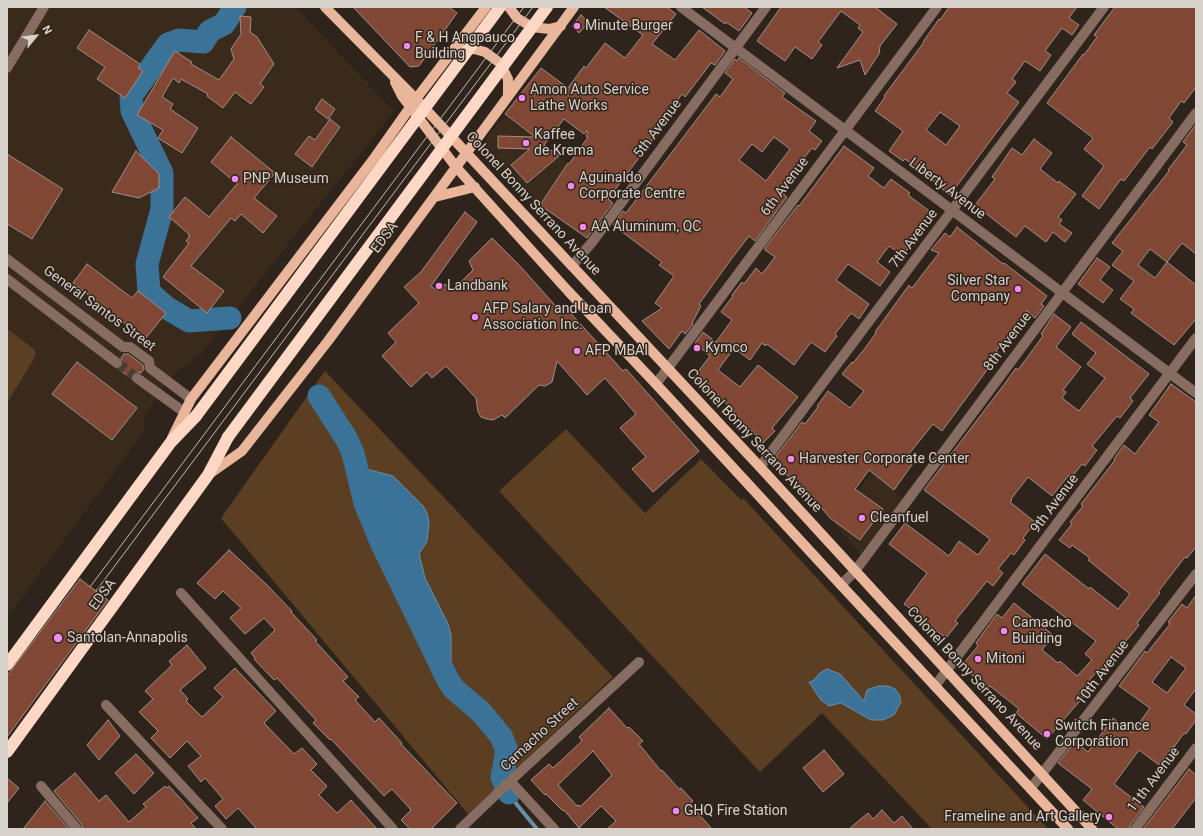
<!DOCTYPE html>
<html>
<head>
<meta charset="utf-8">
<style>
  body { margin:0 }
  #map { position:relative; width:1203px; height:836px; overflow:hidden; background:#2e241b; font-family:Roboto,sans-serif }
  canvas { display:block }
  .frame { position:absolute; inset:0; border:8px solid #d7d1cb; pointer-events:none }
  .north { position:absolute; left:16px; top:16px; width:40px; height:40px; -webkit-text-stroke:3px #2e241b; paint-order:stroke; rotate:61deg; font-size:11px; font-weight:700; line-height:16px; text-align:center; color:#d7d1cb }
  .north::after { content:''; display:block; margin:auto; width:14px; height:18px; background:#d7d1cb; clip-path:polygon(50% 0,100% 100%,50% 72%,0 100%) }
</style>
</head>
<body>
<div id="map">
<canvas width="1203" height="836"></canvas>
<div class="frame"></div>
<div class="north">N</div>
</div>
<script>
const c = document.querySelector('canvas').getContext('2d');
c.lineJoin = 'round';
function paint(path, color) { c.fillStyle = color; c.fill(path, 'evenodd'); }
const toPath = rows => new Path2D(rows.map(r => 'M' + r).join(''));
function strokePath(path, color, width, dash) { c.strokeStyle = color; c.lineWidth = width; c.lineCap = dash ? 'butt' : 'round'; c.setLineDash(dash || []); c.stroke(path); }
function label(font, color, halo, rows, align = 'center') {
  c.font = font + ' Roboto,sans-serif'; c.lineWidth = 3; c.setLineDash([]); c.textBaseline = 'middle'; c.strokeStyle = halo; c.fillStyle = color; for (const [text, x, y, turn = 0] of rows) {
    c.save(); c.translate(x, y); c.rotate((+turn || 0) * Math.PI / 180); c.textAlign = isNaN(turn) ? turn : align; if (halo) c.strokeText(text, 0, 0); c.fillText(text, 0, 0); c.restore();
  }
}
const built = toPath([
  [7,7,295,7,394,111,202,353,176,373,169,381,144,416,145,430,7,618],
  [505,116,567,163,538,206,487,150,485,146,487,136],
  [871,473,903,498,861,556,834,523]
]);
const green = toPath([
  [7,329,34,349,36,355,7,403],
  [325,371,613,677,468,814,221,518],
  [566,429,645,513,701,459,741,500,744,499,1048,829,932,829,822,713,760,772,499,491]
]);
const water = toPath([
  [363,470,370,470,393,476,423,506,427,513,429,522,427,541,419,554,425,578,448,624,451,635,451,664,449,675,384,540,366,496,361,476,363,470],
  [827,669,840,674,864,701,867,690,878,686,888,686,895,689,899,694,901,702,894,715,883,720,871,720,841,703,829,706,821,700,809,682,813,681,820,673,827,669]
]);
const stream = toPath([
  [509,793,518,806,537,829]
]);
const river = toPath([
  [230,318,189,321,167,308,149,292,147,264,162,209,162,173,132,111,131,96,168,44,179,40,203,42,210,31,224,24,235,7],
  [319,396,346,438,353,453,365,503,382,544,448,680,454,689,481,712,501,736,506,748,506,756,502,777,509,793]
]);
const building = toPath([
  [353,7,449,7,457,13,419,66,410,67,353,7],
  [604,7,667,7,676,14,652,44,675,60,699,30,725,51,715,65,711,63,685,97,682,94,661,124,663,126,608,199,613,203,587,238,540,205,568,163,569,164,588,137,586,136,588,132,587,131,584,134,564,119,544,145,559,156,527,183,511,165,530,149,498,148,498,136,535,137,505,114,541,68,568,88,584,66,586,68,605,43,625,58,643,35,604,7],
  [702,7,744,7,752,13,739,31,726,22,725,24,702,7],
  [781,7,875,7,897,24,880,46,879,54,865,75,860,60,837,68,863,32,858,28,860,25,841,11,818,42,822,45,812,59,795,47,785,61,757,41,781,7],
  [949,7,1077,7,1069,18,1079,25,1072,35,1062,28,1045,51,1051,55,1040,71,1025,61,1012,79,1016,82,1007,93,1019,102,950,195,937,185,937,184,928,177,928,176,905,159,903,161,889,151,903,131,875,111,885,97,884,96,924,42,923,42,939,19,940,20,949,7],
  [940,112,960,126,946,145,926,130,940,112],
  [1115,7,1196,7,1196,87,1184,103,1181,101,1169,118,1173,122,1152,149,1150,147,1124,181,1121,179,1099,209,1082,196,1104,166,1084,149,1093,138,1047,103,1083,54,1084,55,1097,37,1094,35,1115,7],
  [581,15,589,22,579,33,572,26,581,15],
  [240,16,251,17,250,32,257,37,274,64,260,84,264,87,251,104,235,92,223,108,207,96,208,94,181,79,179,83,173,78,162,97,173,104,170,109,198,128,182,153,158,138,163,130,137,115,175,51,192,62,191,64,219,80,234,59,231,49,241,34,240,16],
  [89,30,140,64,138,68,143,71,125,98,97,79,105,67,77,48,89,30],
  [739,58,785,93,782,97,816,121,809,131,822,141,815,150,812,148,778,190,787,197,755,241,749,236,732,258,699,304,701,306,692,323,693,324,685,334,682,331,669,349,642,321,662,308,655,303,674,276,659,265,662,262,613,225,623,211,626,213,716,94,720,97,733,79,725,73,735,59,737,61,739,58],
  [774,137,790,149,766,181,739,160,752,144,762,152,774,137],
  [322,99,335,109,328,119,315,109,322,99],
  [330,119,340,127,312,167,295,154,309,136,315,140,330,119],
  [1196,124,1196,254,1182,243,1167,262,1150,249,1138,265,1155,278,1167,262,1196,285,1196,319,1174,345,1131,313,1134,309,1120,299,1134,281,1112,265,1123,251,1112,243,1169,171,1168,170,1187,145,1183,142,1196,124],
  [231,137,275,173,254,198,277,216,263,233,241,214,235,221,231,218,191,266,224,291,207,313,163,277,189,243,186,241,190,236,188,235,189,234,169,217,185,197,209,217,237,184,211,162,231,137],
  [1034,139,1052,153,1040,169,1058,183,1059,181,1076,194,1058,217,1062,220,1059,224,1072,233,1065,242,1053,232,1046,242,1025,226,1016,237,975,205,995,179,992,177,1012,148,1022,155,1034,139],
  [844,146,874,168,868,176,884,188,891,179,910,193,908,195,932,213,913,239,914,240,903,256,889,246,877,262,890,272,880,286,848,264,836,280,869,304,859,319,851,313,835,334,837,336,825,352,811,342,794,365,767,344,765,346,762,343,750,360,734,348,718,370,740,387,758,365,798,397,772,428,775,431,763,443,720,397,717,401,694,377,710,356,695,343,703,332,716,342,732,320,721,312,733,296,732,295,742,282,744,284,756,268,762,274,775,257,765,250,765,248,798,205,799,206,844,146],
  [136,151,159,174,159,188,139,198,112,192,136,151],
  [7,154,63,189,32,239,7,224,7,154],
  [465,212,477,222,431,286,438,291,445,284,452,291,473,270,469,261,492,238,520,266,561,312,566,308,623,371,626,369,699,451,653,492,632,469,646,457,620,428,636,414,605,378,587,395,557,361,552,382,545,386,539,385,505,418,502,415,493,420,487,419,481,417,478,412,476,398,446,366,432,378,427,372,411,387,382,356,396,342,388,333,419,303,404,287,421,272,465,212],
  [957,227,1003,264,1004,263,1047,296,1041,304,1044,306,1035,318,1027,311,1008,335,996,351,999,353,987,370,942,431,933,424,909,454,916,459,894,490,869,470,855,489,883,509,860,540,830,518,804,487,802,489,777,466,776,456,802,422,805,424,818,407,817,406,828,391,850,408,864,391,842,374,852,362,853,363,866,347,876,333,875,332,909,285,912,288,939,253,931,250,945,233,950,237,957,227],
  [1097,258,1110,267,1100,280,1113,290,1103,303,1078,284,1097,258],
  [87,264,132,298,138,291,166,313,145,339,73,283,87,264],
  [1054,314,1071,327,1056,347,1081,367,1063,390,1066,392,1062,398,1079,411,1105,378,1087,364,1096,353,1072,334,1081,322,1149,374,1130,398,1133,401,1120,418,1117,416,1092,446,1097,450,1085,466,1082,464,1071,478,1069,475,1052,496,1028,477,1011,499,1012,500,1010,502,1035,522,1023,538,1025,540,1014,555,1011,553,998,569,1003,573,993,586,987,581,955,621,958,623,946,638,924,621,925,619,904,604,927,573,889,544,905,523,949,556,959,541,978,555,990,539,924,490,1006,382,1016,368,1018,370,1043,336,1041,334,1054,314],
  [124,354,128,354,143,365,144,369,141,373,138,372,134,372,132,375,131,378,118,369,122,367,123,364,121,358,124,354],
  [77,362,137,408,112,440,52,394,77,362],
  [1171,384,1196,402,1196,547,1187,558,1185,557,1158,592,1160,593,1137,623,1139,625,1115,655,1114,654,1102,669,1100,668,1086,684,1091,688,1047,739,1016,713,1019,709,990,686,988,688,961,666,978,646,976,643,997,614,1002,618,1014,603,1053,635,1042,650,1058,663,1060,661,1077,676,1092,660,1085,654,1096,641,1022,584,1045,554,1089,589,1090,587,1118,609,1130,594,1088,560,1090,558,1072,545,1070,548,1059,540,1072,524,1070,522,1083,506,1081,504,1115,460,1114,459,1124,445,1135,454,1159,422,1149,415,1171,384],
  [229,550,266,584,292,611,291,612,317,640,315,641,348,677,343,681,359,697,355,700,375,722,379,718,402,743,401,744,457,803,431,829,410,829,401,820,411,810,392,789,384,796,331,739,330,740,313,723,316,720,277,678,274,680,254,659,255,658,251,653,275,630,264,618,245,634,230,618,241,608,223,591,215,599,197,583,229,550],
  [80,579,108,600,7,737,7,676,80,579],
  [1196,595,1196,689,1184,705,1196,714,1196,720,1186,734,1184,733,1174,747,1173,746,1159,765,1139,750,1114,784,1144,807,1130,825,1129,829,1118,829,1083,800,1092,789,1058,763,1075,741,1088,752,1113,718,1132,733,1150,708,1119,686,1145,651,1147,653,1170,624,1168,622,1182,604,1187,608,1196,595],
  [1171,657,1186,668,1167,693,1152,682,1171,657],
  [187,645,206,668,180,690,188,699,186,701,202,717,223,697,214,688,235,668,276,711,264,723,294,754,302,748,317,764,311,770,327,786,319,795,337,813,351,800,377,829,257,829,238,808,226,819,215,806,223,799,205,778,201,782,188,766,201,756,187,741,170,758,151,738,158,731,139,712,153,699,145,691,172,665,169,661,187,645],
  [609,708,627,728,629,727,643,741,639,744,661,771,662,770,679,789,681,788,693,801,690,804,712,829,607,829,616,821,601,806,579,828,564,810,563,811,546,794,545,795,531,780,549,764,553,768,582,741,579,737,609,708],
  [593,751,612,775,580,807,579,805,577,806,558,785,593,751],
  [108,720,120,736,99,760,87,745,108,720],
  [824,750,844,774,823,792,803,768,824,750],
  [136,754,154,773,134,794,115,773,136,754],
  [1189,769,1196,775,1196,798,1172,829,1143,829,1189,769],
  [75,773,99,801,106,795,129,822,146,807,143,804,165,786,167,788,169,786,198,818,191,823,196,829,83,829,82,825,54,791,75,773],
  [7,778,19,788,7,803,7,778],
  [45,801,69,829,23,829,45,801],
  [882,810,894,823,902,816,913,829,849,829,868,813,873,819,882,810]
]);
const minorTunnel = toPath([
  [117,363,137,378]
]);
const minor = toPath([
  [681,7,1196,393],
  [7,68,44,7],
  [7,259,123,347,130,347,149,361,150,368,191,399],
  [572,266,593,241,766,7],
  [7,279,117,363],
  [137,378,184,412],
  [656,384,937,7],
  [760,467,1104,7],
  [841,585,855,571,1196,113],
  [181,593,393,829],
  [935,686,1196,338],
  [106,705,222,829],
  [510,781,554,829],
  [41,786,77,829],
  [1031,788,1196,574],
  [460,829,508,783,639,662],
  [1135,829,1196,748]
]);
const major = toPath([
  [325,7,416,99,760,467,1092,829],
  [509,7,517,18,532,27,549,29,561,26],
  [462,50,474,49,485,52,500,63,508,79,508,97],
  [395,82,402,96,456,167,568,291,656,384,841,585,1068,829],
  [435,197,475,187],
  [172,438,191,399,375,157,416,99,486,7],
  [208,475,242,451,328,341,574,7]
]);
const highway = toPath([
  [7,665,171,442,196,416],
  [7,752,208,475,228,437]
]);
const tram = toPath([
  [90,587,524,7],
  [96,591,533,7]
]);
const highwayBridge = toPath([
  [196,416,500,7],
  [228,437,547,7]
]);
const markers = [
  [577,26,4,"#f589ef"],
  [407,46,4,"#f589ef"],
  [522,98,4,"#f589ef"],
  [526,143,4,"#f589ef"],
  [235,179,4,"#f589ef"],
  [571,186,4,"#f589ef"],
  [583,227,4,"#f589ef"],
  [439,286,4,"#f589ef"],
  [1018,289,4,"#f589ef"],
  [475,317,4,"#f589ef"],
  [697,348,4,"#f589ef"],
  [577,351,4,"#f589ef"],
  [791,459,4,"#f589ef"],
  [862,518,4,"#f589ef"],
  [1004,631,4,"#f589ef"],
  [58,638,5,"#f589ef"],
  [978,659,4,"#f589ef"],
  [1047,734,4,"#f589ef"],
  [676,811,4,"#f589ef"],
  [1109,817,4,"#f589ef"]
];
const poiNames = [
  ["Minute Burger",585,26],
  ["F & H Angpauco",415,38],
  ["Building",415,54],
  ["Amon Auto Service",530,90],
  ["Lathe Works",530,106],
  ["Kaffee",534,135],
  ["de Krema",534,151],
  ["Aguinaldo",579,178],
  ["Corporate Centre",579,194],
  ["PNP Museum",243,179],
  ["AA Aluminum, QC",591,227],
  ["Silver Star",1010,281,"right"],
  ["Company",1010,297,"right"],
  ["Landbank",447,286],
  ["AFP Salary and Loan",483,309],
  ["Association Inc.",483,325],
  ["Kymco",705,348],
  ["AFP MBAI",585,351],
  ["Harvester Corporate Center",799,459],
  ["Cleanfuel",870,518],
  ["Camacho",1012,623],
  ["Building",1012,639],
  ["Santolan-Annapolis",67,638],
  ["Mitoni",986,659],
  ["Switch Finance",1055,726],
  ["Corporation",1055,742],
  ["GHQ Fire Station",684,811],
  ["Frameline and Art Gallery",1101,817,"right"]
];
const streetNames = [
  ["5th Avenue",658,129,-53],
  ["6th Avenue",785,187,-53],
  ["Liberty Avenue",947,189,37],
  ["Colonel Bonny Serrano Avenue",533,204,47],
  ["EDSA",385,238,-53],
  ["7th Avenue",914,239,-53],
  ["General Santos Street",99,309,36],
  ["8th Avenue",1008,342,-53],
  ["Colonel Bonny Serrano Avenue",754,441,47],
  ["9th Avenue",1055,504,-53],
  ["EDSA",103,595,-54],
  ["10th Avenue",1103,673,-53],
  ["Colonel Bonny Serrano Avenue",974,679,47],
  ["Camacho Street",540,735,-43],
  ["11th Avenue",1154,780,-53]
];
paint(built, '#392a1c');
paint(green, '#5c3f23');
paint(water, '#3a7397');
strokePath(water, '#698fa7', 1);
strokePath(stream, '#698fa7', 4);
strokePath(river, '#3a7397', 23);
paint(building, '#7f4734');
strokePath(building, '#a08f89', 1);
strokePath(minorTunnel, '#473e35', 10, [10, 5]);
strokePath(minor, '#876d61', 10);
strokePath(major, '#e9b59b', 10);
strokePath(highway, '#fed8c5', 12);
strokePath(tram, '#c2bbb5', 1);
strokePath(highwayBridge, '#fed8c5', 12);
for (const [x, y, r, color] of markers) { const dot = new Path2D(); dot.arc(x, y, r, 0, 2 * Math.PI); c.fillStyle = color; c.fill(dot); strokePath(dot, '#2e241b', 1.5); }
label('14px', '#d7d1cb', '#2e241b', poiNames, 'left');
label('14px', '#d7d1cb', '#2e241b', streetNames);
</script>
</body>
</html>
